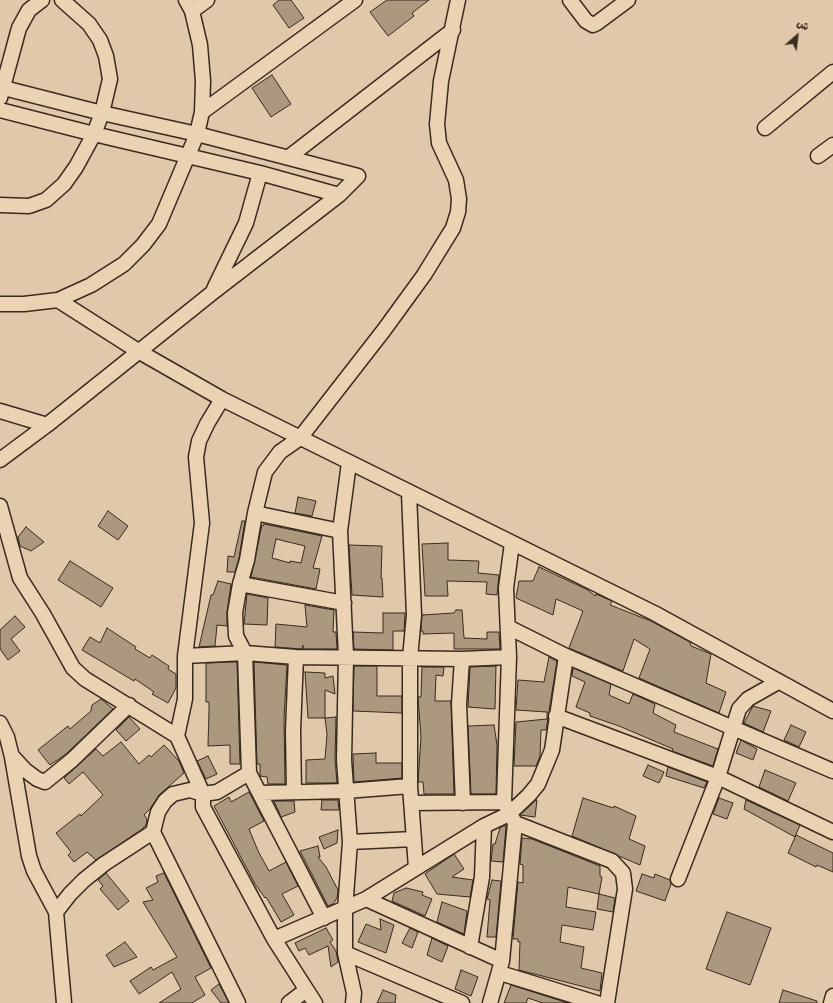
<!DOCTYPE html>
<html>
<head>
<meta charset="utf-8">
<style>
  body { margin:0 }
  #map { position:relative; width:833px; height:1003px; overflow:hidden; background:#e0c9aa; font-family:"Indie Flower","Playpen Sans Arabic",sans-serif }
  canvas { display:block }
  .north { position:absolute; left:777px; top:16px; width:40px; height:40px; -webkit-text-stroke:3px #ead3b3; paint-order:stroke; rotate:28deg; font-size:11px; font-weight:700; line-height:16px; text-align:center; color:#3b2a1e }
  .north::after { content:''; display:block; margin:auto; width:14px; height:18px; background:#3b2a1e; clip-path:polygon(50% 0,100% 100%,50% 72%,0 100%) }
</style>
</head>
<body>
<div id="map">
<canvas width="833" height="1003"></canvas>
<div class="north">ش</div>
</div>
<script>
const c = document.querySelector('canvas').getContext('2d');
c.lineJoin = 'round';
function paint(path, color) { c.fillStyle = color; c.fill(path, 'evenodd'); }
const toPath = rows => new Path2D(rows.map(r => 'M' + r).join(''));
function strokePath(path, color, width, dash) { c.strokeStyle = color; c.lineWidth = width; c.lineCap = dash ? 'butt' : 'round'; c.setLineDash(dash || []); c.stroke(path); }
const building = toPath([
  [279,0,291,0,304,18,289,28,273,5,279,0],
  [387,0,429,0,412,13,414,16,388,36,370,12,387,0],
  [272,75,291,104,271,117,252,88,272,75],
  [298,497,316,501,312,516,295,513,298,497],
  [108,511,128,526,118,540,98,526,108,511],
  [242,521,245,521,239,558,235,572,227,572,228,556,234,557,242,521],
  [264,524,322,536,313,568,320,569,316,589,251,577,262,525,263,526,264,524],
  [276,539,305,546,301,563,290,561,290,563,272,558,276,539],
  [26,527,44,542,31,551,20,546,18,537,26,527],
  [448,543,448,560,479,561,478,573,499,575,497,595,486,594,487,582,447,581,448,596,425,596,422,544,448,543],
  [349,545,382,546,381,578,382,578,383,597,352,595,349,545],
  [70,561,113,588,101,607,58,580,70,561],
  [539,567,588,590,595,596,596,594,612,601,610,605,651,621,690,642,691,646,711,654,706,683,726,692,719,713,639,678,650,649,634,639,623,671,569,648,583,611,556,599,553,615,516,598,519,581,533,581,539,567],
  [218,581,231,584,227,612,227,626,217,625,215,646,199,647,211,595,213,595,218,581],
  [247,594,268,598,267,625,244,624,247,594],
  [305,605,334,610,333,632,336,632,337,649,303,649,303,645,302,649,275,647,276,624,307,627,305,605],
  [456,610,462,610,464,638,487,639,487,632,499,632,500,649,454,649,454,633,423,634,423,631,421,631,422,615,454,613,456,610],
  [383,613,405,613,404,631,393,631,393,650,354,649,353,632,383,633,383,613],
  [15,616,25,627,11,639,20,651,8,660,0,649,0,630,15,616],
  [107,628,136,647,135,649,150,658,152,655,169,666,168,669,176,674,176,688,168,703,152,694,154,692,135,679,134,681,82,650,90,637,100,643,107,628],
  [549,657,557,661,546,730,541,730,540,756,536,766,514,766,516,722,547,719,547,712,516,710,518,680,544,682,549,657],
  [231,662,237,662,240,764,230,764,230,745,208,746,209,711,209,702,206,702,206,663,231,662],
  [254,662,287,665,284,718,285,784,268,784,267,777,260,776,260,764,257,764,254,662],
  [354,666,377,666,377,696,402,696,402,713,353,711,354,666],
  [496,666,495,709,468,707,470,667,496,666],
  [422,667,444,667,443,676,436,675,435,701,451,701,454,794,424,794,423,782,418,782,421,737,418,697,421,697,422,667],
  [573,668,611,684,609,695,629,704,633,694,655,704,653,713,676,725,674,732,718,749,713,766,672,751,673,749,619,726,590,716,590,713,576,707,585,682,572,676,573,668],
  [305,672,325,673,325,678,333,676,335,694,325,690,325,718,308,718,305,672],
  [101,699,113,709,66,754,50,765,38,750,68,726,70,729,91,711,92,705,101,699],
  [753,706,771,711,763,732,744,723,753,706],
  [129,717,140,729,126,741,116,730,129,717],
  [336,717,335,759,337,783,306,783,306,760,325,759,327,734,325,718,336,717],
  [494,725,497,745,496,794,471,794,468,726,494,725],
  [791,725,806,732,799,747,784,740,791,725],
  [741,740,757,749,753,760,736,753,741,740],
  [121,742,139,764,149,755,151,757,164,745,179,761,184,773,159,795,150,809,144,815,147,819,146,825,141,830,96,860,87,852,74,862,68,855,71,852,56,833,80,814,81,816,103,795,83,772,69,784,64,778,96,749,103,756,121,742],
  [376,753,376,763,402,763,402,778,354,782,353,754,376,753],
  [208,756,217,774,206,779,197,761,208,756],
  [648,765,664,772,659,783,643,776,648,765],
  [668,767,707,782,704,788,666,776,668,767],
  [765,770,796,783,788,801,759,787,765,770],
  [249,792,264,821,249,829,258,851,269,871,286,862,298,886,282,894,294,915,281,922,266,897,265,898,255,884,214,806,229,797,231,802,249,792],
  [583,798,613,808,614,806,636,816,629,839,645,846,640,865,572,836,583,798],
  [719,798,733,803,727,819,713,814,719,798],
  [322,800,338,800,339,810,321,810,322,800],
  [536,800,537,800,535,817,520,815,536,800],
  [746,800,800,825,795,837,744,809,746,800],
  [274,801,294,801,295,812,281,817,274,801],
  [503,826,506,826,503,862,491,861,493,844,495,844,500,828,503,826],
  [338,830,337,843,324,849,319,837,338,830],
  [796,835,833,853,833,872,817,865,816,867,788,853,796,835],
  [522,838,532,839,600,866,600,876,602,877,599,894,568,887,566,907,596,912,593,930,562,925,560,942,584,947,581,968,602,973,600,991,519,970,520,942,518,942,518,939,513,939,518,882,523,883,523,865,520,864,522,838],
  [318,846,320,857,318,857,326,867,338,890,337,898,333,904,328,906,300,851,318,846],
  [454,854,464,869,452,877,473,880,470,897,437,894,425,874,454,854],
  [106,873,129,901,118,910,100,889,103,886,98,880,106,873],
  [164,873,211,968,195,977,205,995,192,1003,159,1003,181,989,172,972,139,994,130,981,151,967,153,970,177,957,143,902,153,900,146,888,158,882,156,876,164,873],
  [642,874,654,878,655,874,670,880,671,884,665,901,636,891,642,874],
  [492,880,501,881,496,937,487,937,490,900,487,899,492,880],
  [406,888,423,892,422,895,432,899,425,916,392,901,394,893,406,888],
  [599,894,615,898,613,912,597,909,599,894],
  [442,902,467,911,464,934,437,922,442,902],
  [727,912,771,928,750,985,706,969,727,912],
  [380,919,394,925,386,953,358,942,366,924,381,930,380,919],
  [326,928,333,940,330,942,336,951,338,962,331,967,328,946,309,955,305,948,299,951,295,943,326,928],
  [410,928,418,932,412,948,402,943,410,928],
  [432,938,448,946,442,962,427,955,432,938],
  [125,942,137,957,114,967,106,955,125,942],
  [461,970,478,977,471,996,455,989,461,970],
  [219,984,229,1003,221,1003,211,990,219,984],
  [511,985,568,1003,543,1003,528,998,526,1003,504,1003,511,985],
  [383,990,396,995,395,1003,377,1003,383,990],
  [783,990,817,1001,817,1003,779,1003,783,990]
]);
const minor = toPath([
  [570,0,586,21,593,25,597,23,628,0],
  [192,11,207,0],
  [0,87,102,113,197,134,358,176,339,195,212,293,47,425,0,460],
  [0,98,19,28,29,10,42,0],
  [0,110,94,134,260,173,339,195],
  [202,112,355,0],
  [765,128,833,72],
  [818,156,833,145],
  [289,157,453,30],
  [0,205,29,206,46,200,64,184,76,167,94,134,102,113,110,79,106,56,100,40,89,24,62,0],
  [214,289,246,223,260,173],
  [58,300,138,351,222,399,654,613,833,711],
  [0,304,24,304,58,300,91,285,124,264,143,245,159,224,197,134,202,112,203,81,200,45,192,11,186,0],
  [222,399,207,424,199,441,196,457,202,523,185,656,245,653,296,657,462,659,509,657],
  [0,411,47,425],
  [349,463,340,531,346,656,344,760,350,842,345,910,345,953,354,993,353,1003],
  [409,493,414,615,410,658,410,786,416,868],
  [0,506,20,578,43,614,73,668,85,679,177,736,203,794,203,807,274,939,315,1003],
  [255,513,340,531],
  [240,584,344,603],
  [508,627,566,656,833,771],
  [462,659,459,704,463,803],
  [556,716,718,777,833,832],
  [0,723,7,737,12,757,29,856,34,871,56,912],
  [177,736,185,699,185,656],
  [13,757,25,770,37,779,45,782,72,760,129,705],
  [294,792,293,731,296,657],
  [260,793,346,791,410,786],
  [411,803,504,802],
  [515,823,612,861,623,873,625,889,607,1003],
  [350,842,414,839],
  [678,879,718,777,739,709,748,699,778,682],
  [366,899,502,961],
  [324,918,249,773,245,653,236,636,235,613,240,584,247,560,255,513,265,472,280,452,300,438,384,330,424,275,453,228,458,212,459,199,456,180,439,143,437,124,441,81,458,0],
  [274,939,366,899,484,826,509,814,529,795,538,784,552,750,566,656],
  [470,947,482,877,484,826],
  [345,953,462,1003],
  [500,973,597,1003],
  [64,1003,56,912,70,894,84,880,104,864,153,832],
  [238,1003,153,832,158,812,165,801,173,794,190,790,203,794,217,792,249,773],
  [289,1003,306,990],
  [490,1003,502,961,515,823,504,802,509,657,506,588,512,543],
  [831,1003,833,996]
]);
paint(building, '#ac977f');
strokePath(building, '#3b2a1e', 1);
strokePath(minor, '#3b2a1e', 17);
strokePath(minor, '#ead3b3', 14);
</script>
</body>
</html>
